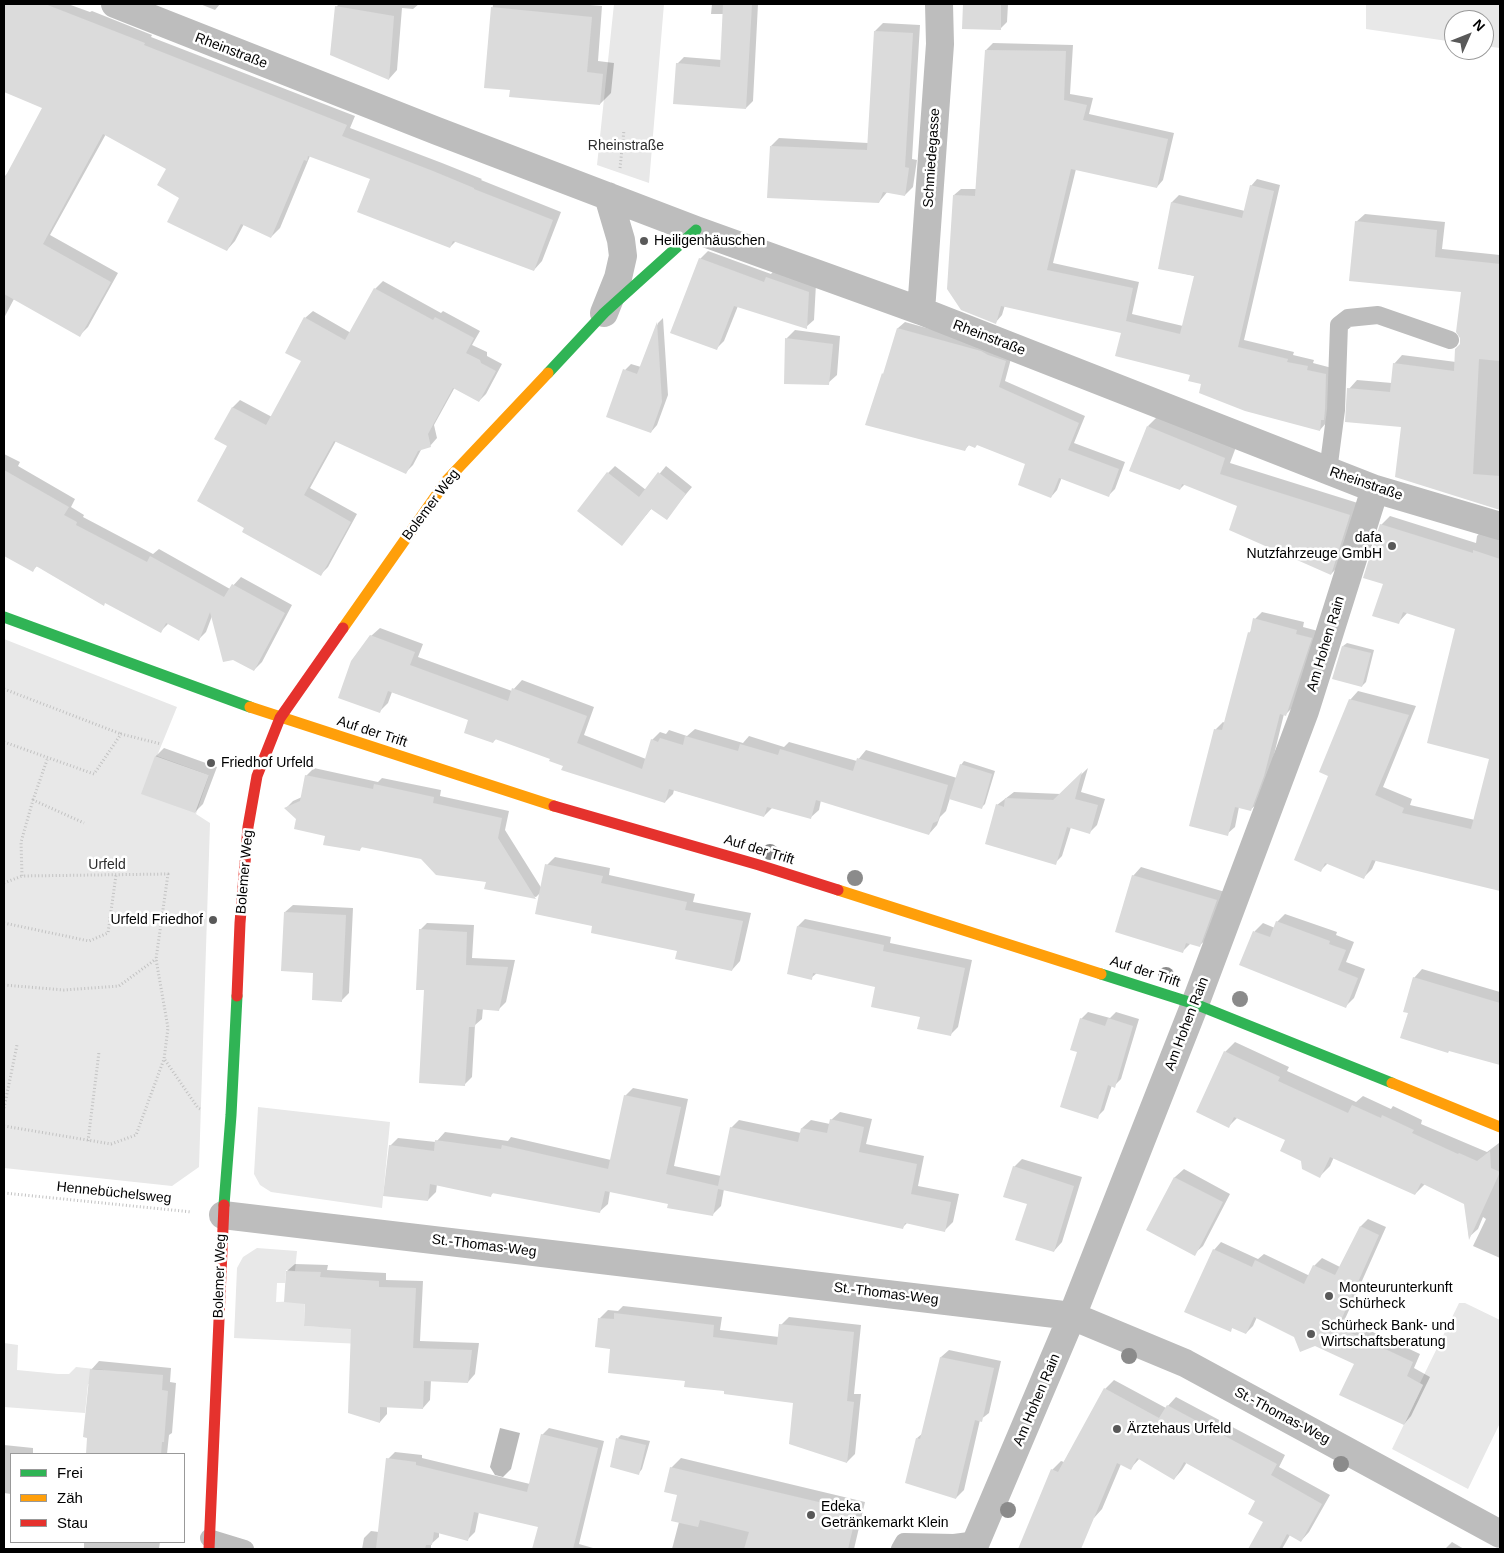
<!DOCTYPE html>
<html>
<head>
<meta charset="utf-8">
<style>
  body { margin:0 }
  #map { position:relative; width:1504px; height:1553px; overflow:hidden; background:#fff; font-family:Helvetica,sans-serif }
  canvas { display:block }
  .frame { position:absolute; inset:0; border:5px solid #000; pointer-events:none }
  .legend { position:absolute; left:10px; top:1453px; width:175px; height:90px; box-sizing:border-box; background:#fff; border:1px solid #999; margin:0; padding:6px 9px; list-style:none; font-size:15px; color:#000 }
  .legend li { display:flex; align-items:center; gap:10px; height:25px }
  .legend b { width:25px; border:1px solid #999 }
  .north { position:absolute; left:1444px; top:10px; width:50px; height:50px; box-sizing:border-box; background:#fff; border:1px solid #999; border-radius:50%; rotate:46deg; font-size:14px; font-weight:700; line-height:20px; text-align:center; color:#000 }
  .north::after { content:''; display:block; margin:auto; width:18px; height:22px; background:#595959; clip-path:polygon(50% 0,100% 100%,50% 72%,0 100%) }
</style>
</head>
<body>
<div id="map">
<canvas width="1504" height="1553"></canvas>
<div class="frame"></div>
<ul class="legend">
<li><b style="height:6px;background:#30b455"></b>Frei</li>
<li><b style="height:6px;background:#ff9f0a"></b>Zäh</li>
<li><b style="height:6px;background:#e5322d"></b>Stau</li>
</ul>
<div class="north">N</div>
</div>
<script>
const c = document.querySelector('canvas').getContext('2d');
c.lineJoin = 'round';
function paint(path, color) { c.fillStyle = color; c.fill(path, 'evenodd'); }
const toPath = rows => new Path2D(rows.map(r => 'M' + r).join(''));
function strokePath(path, color, width, dash) { c.strokeStyle = color; c.lineWidth = width; c.lineCap = dash ? 'butt' : 'round'; c.setLineDash(dash || []); c.stroke(path); }
function label(font, color, halo, rows, align = 'center') {
  c.font = font + ' Helvetica,sans-serif'; c.lineWidth = 5; c.setLineDash([]); c.textBaseline = 'middle'; c.strokeStyle = halo; c.fillStyle = color; for (const [text, x, y, turn = 0] of rows) {
    c.save(); c.translate(x, y); c.rotate((+turn || 0) * Math.PI / 180); c.textAlign = isNaN(turn) ? turn : align; if (halo) c.strokeText(text, 0, 0); c.fillText(text, 0, 0); c.restore();
  }
}
const green = toPath([
  [614,4,664,4,649,183,597,165],
  [1366,4,1500,4,1500,48,1484,46,1484,20,1454,20,1454,42,1366,29],
  [4,639,177,707,157,756,209,775,196,814,210,823,199,1167,172,1186,4,1168],
  [258,1107,390,1122,382,1208,271,1192,260,1185,254,1174],
  [257,1248,297,1251,295,1271,286,1270,285,1283,277,1283,276,1302,305,1301,304,1326,364,1329,362,1344,234,1338,237,1268,243,1257],
  [1459,1303,1465,1303,1500,1320,1500,1423,1468,1489,1392,1449,1423,1385,1420,1383],
  [4,1343,18,1345,17,1370,58,1374,69,1374,76,1367,104,1370,103,1385,88,1384,85,1413,4,1407]
]);
const water = toPath([
  [500,1428,520,1433,511,1469,503,1477,495,1475,490,1467]
]);
const shadow = toPath([
  [4,4,68,4,90,12,92,11,152,35,151,37,355,116,350,128,442,163,482,179,481,180,561,212,542,261,534,270,456,241,450,247,372,178,310,156,280,228,271,237,244,224,235,241,227,250,180,197,168,169,106,134,50,235,118,273,88,327,80,335,14,299,4,318,4,177,10,171,44,107,4,90],
  [200,4,220,4,215,10],
  [339,4,419,4,413,9,402,8,397,70,389,79,336,7],
  [493,4,578,4,602,6,598,61,614,63,611,93,600,104,511,89,485,86],
  [712,4,758,4,753,101,746,108,677,64,684,57,722,60,724,14,711,14],
  [964,4,1008,4,1007,22,1000,29,964,28],
  [883,23,920,25,912,159,917,160,913,187,905,195,888,191,879,202,771,146,779,138,868,143,875,31],
  [993,43,1073,45,1070,94,1093,98,1089,114,1174,133,1163,180,1157,187,1076,169,1053,263,1139,282,1132,314,1183,326,1195,276,1159,268,1172,202,1179,195,1245,211,1251,186,1257,179,1280,185,1244,340,1294,352,1293,355,1314,360,1313,363,1332,368,1326,423,1320,430,1202,383,1191,374,1123,332,1005,305,1002,315,996,322,954,195,961,189,976,189,986,50],
  [1365,214,1445,222,1442,249,1500,255,1500,508,1397,476,1402,426,1349,389,1357,380,1392,383,1394,364,1402,355,1456,362,1461,343,1462,291,1356,222],
  [708,251,771,274,775,269,816,284,814,320,806,327,738,306,724,341,716,349,700,259],
  [383,281,441,313,443,311,480,331,472,345,487,352,487,356,502,364,486,394,479,401,455,387,434,425,437,438,430,446,422,448,413,465,406,472,336,441,310,488,357,514,328,567,321,574,246,527,229,446,216,439,233,407,240,400,272,417,302,361,305,318,313,311,351,333,375,289],
  [663,318,668,395,657,425,651,432,625,370,631,364,641,367,658,323],
  [905,322,988,345,1012,355,1005,381,1085,416,1074,443,1125,462,1115,489,1109,495,1062,477,1057,490,1051,497,1027,464,977,444,970,444,965,449,885,372,898,328],
  [795,330,840,336,837,375,828,383,785,382,787,338],
  [1159,415,1236,447,1230,463,1361,504,1342,563,1331,574,1239,505,1185,484,1180,489,1148,426],
  [4,454,20,462,18,466,75,499,71,507,84,515,83,517,153,554,159,549,230,589,241,577,292,605,262,662,254,670,212,616,206,632,199,639,169,623,161,631,37,566,33,570,4,555],
  [615,466,646,490,666,466,692,487,666,518,652,508,622,544,608,473],
  [1390,516,1476,543,1477,536,1485,527,1500,532,1500,890,1376,860,1372,869,1363,878,1328,863,1321,870,1330,775,1350,700,1358,691,1416,706,1383,787,1412,799,1410,805,1475,820,1490,758,1456,628,1408,612,1398,623,1384,583,1381,525],
  [1262,612,1304,622,1303,627,1318,631,1293,707,1286,714,1284,714,1271,767,1258,803,1250,810,1239,807,1235,827,1227,834,1216,729,1223,722,1225,723,1249,633,1252,630,1255,619],
  [380,628,423,644,418,657,512,691,522,680,594,707,584,735,646,759,652,740,660,732,666,734,669,730,687,736,695,729,743,743,749,736,784,747,789,742,857,761,866,750,957,778,961,765,964,761,995,771,985,804,981,808,950,798,946,811,940,817,937,825,929,834,821,800,819,810,810,818,773,807,764,816,674,790,673,794,665,802,563,769,565,765,551,758,497,738,493,742,469,719,392,692,388,703,380,711,371,636],
  [1347,643,1374,650,1366,682,1362,686,1343,646],
  [164,748,217,767,203,804,195,812,143,793,156,756],
  [314,768,378,782,382,778,441,790,440,796,509,811,505,830,542,889,547,865,555,857,610,868,609,875,695,894,693,902,751,913,740,961,732,970,678,950,594,925,541,892,536,897,486,888,488,881,422,858,363,846,359,850,297,819,286,808,293,801,302,797,306,776],
  [1088,768,1081,792,1105,799,1097,825,1090,832,1071,827,1062,856,1055,863,997,805,1014,792,1061,794],
  [1141,867,1225,892,1208,938,1199,946,1191,943,1183,951,1133,876],
  [293,905,353,908,349,993,341,1001,285,912],
  [1285,914,1337,932,1336,935,1354,942,1346,962,1365,969,1354,998,1346,1006,1241,964,1255,931,1263,923,1275,928,1277,922],
  [805,919,891,937,890,943,972,960,958,1027,951,1034,877,986,817,973,811,978,798,926],
  [427,923,474,925,472,958,515,960,506,1002,499,1009,483,1008,482,1019,475,1025,472,1077,465,1084,425,989,420,930],
  [1422,969,1500,992,1500,1064,1449,1050,1409,1012,1414,978],
  [1088,1012,1110,1018,1116,1012,1139,1019,1121,1079,1114,1086,1112,1085,1104,1110,1097,1117,1078,1052,1081,1019],
  [1235,1042,1289,1067,1287,1071,1356,1102,1363,1096,1391,1109,1393,1106,1422,1120,1421,1124,1487,1152,1499,1143,1500,1258,1473,1246,1486,1219,1483,1217,1478,1229,1469,1237,1465,1203,1425,1184,1415,1194,1334,1157,1330,1166,1320,1176,1302,1161,1287,1139,1238,1117,1229,1126,1225,1052],
  [633,1088,688,1099,674,1166,721,1176,731,1128,739,1120,801,1133,802,1128,811,1120,830,1124,831,1120,840,1112,872,1119,866,1144,924,1156,918,1186,959,1194,953,1222,945,1230,908,1222,903,1227,724,1189,721,1206,712,1215,669,1203,610,1191,608,1204,599,1212,494,1192,491,1195,437,1184,436,1192,428,1200,390,1146,398,1138,436,1142,445,1132,508,1141,511,1137,611,1160,625,1096],
  [1022,1159,1082,1177,1062,1242,1054,1251,1028,1203,1014,1167],
  [1184,1169,1230,1194,1203,1246,1194,1254,1148,1230,1175,1177],
  [1368,1219,1386,1227,1345,1319,1420,1354,1414,1368,1430,1377,1411,1416,1404,1424,1355,1363,1257,1317,1253,1326,1246,1333,1233,1327,1230,1330,1214,1250,1221,1242,1258,1259,1264,1254,1310,1276,1314,1266,1322,1258,1340,1267,1361,1226],
  [295,1264,328,1265,327,1270,386,1273,386,1280,423,1281,420,1341,479,1343,475,1374,468,1382,431,1380,430,1400,423,1408,387,1406,387,1414,380,1422,353,1327,306,1302,287,1271],
  [623,1306,722,1317,720,1330,779,1337,781,1325,789,1317,861,1325,854,1394,861,1394,855,1454,847,1462,794,1402,726,1390,687,1380,611,1348,600,1318,608,1310,618,1311],
  [949,1350,1001,1361,989,1413,980,1420,964,1490,956,1498,917,1438,923,1433,941,1357],
  [99,1361,171,1368,170,1382,176,1383,172,1433,169,1435,167,1454,87,1454,91,1370],
  [1114,1380,1166,1408,1176,1397,1285,1455,1279,1467,1330,1495,1309,1532,1301,1541,1290,1535,1282,1549,1249,1549,1265,1522,1257,1501,1187,1462,1182,1470,1174,1479,1140,1458,1130,1469,1121,1464,1102,1509,1094,1518,1091,1517,1078,1549,1019,1549,1052,1470,1061,1461,1064,1462,1105,1389],
  [549,1428,604,1441,579,1544,593,1548,593,1549,533,1549,539,1526,479,1512,475,1532,468,1539,439,1532,439,1537,431,1544,431,1549,362,1549,364,1538,371,1531,379,1532,388,1459,395,1452,422,1455,422,1458,530,1484,542,1435],
  [621,1435,650,1441,642,1469,639,1473,618,1438],
  [4,1445,33,1448,33,1454,11,1454,11,1494,4,1493],
  [681,1458,865,1502,854,1549,672,1549,679,1522,679,1494,671,1468],
  [84,1542,160,1542,159,1549,84,1549],
  [1452,1542,1464,1549,1445,1549]
]);
const building = toPath([
  [4,4,45,4,145,43,144,45,347,125,342,136,433,171,474,188,474,189,553,220,534,271,453,241,450,248,357,212,370,179,308,156,307,161,304,160,271,238,241,224,227,251,167,222,179,198,157,185,166,169,103,134,43,244,111,282,80,337,4,294,4,179,42,108,4,92],
  [723,4,752,4,746,109,673,104,676,63,720,67],
  [963,4,1001,4,1001,30,962,29],
  [335,6,394,16,389,80,330,55],
  [491,7,592,17,587,72,603,74,600,105,509,97,510,90,484,88],
  [874,31,913,33,905,167,909,168,905,196,883,192,879,203,767,198,770,146,867,150],
  [985,50,1066,51,1064,100,1087,105,1083,120,1168,139,1157,188,1071,169,1047,270,1133,288,1126,321,1180,334,1194,276,1158,269,1171,202,1242,218,1250,185,1274,191,1238,347,1288,359,1287,362,1308,366,1307,370,1326,374,1325,409,1324,420,1321,420,1320,431,1245,411,1199,393,1201,384,1188,381,1190,375,1115,356,1121,333,1001,306,996,324,961,310,947,289,953,195,975,196],
  [1355,221,1437,230,1435,257,1500,264,1500,361,1479,359,1473,474,1500,476,1500,510,1395,477,1401,427,1345,422,1347,388,1390,392,1393,363,1454,371,1455,349,1460,344,1460,338,1456,332,1461,292,1349,281],
  [699,258,764,282,766,277,809,292,807,329,734,306,717,350,670,333],
  [374,288,433,320,435,317,474,338,466,353,480,360,481,363,496,371,479,402,453,388,428,434,431,447,418,451,406,474,334,441,304,495,351,522,321,576,242,532,244,528,197,501,227,446,214,439,232,407,266,425,301,361,285,353,304,317,345,340],
  [657,322,662,402,651,433,606,417,623,369,637,374],
  [897,328,981,351,988,355,1006,361,999,387,1079,423,1068,450,1119,469,1109,497,1059,478,1051,498,1018,485,1025,464,977,445,975,448,968,445,965,451,865,425,882,373,883,374],
  [785,338,833,344,829,385,784,384],
  [1147,426,1225,458,1220,474,1350,515,1331,575,1229,530,1237,506,1182,484,1180,490,1129,471],
  [4,470,69,507,64,515,77,522,76,525,147,562,150,556,224,597,232,584,285,613,254,671,233,660,223,662,210,612,199,641,166,623,161,633,105,603,104,606,36,566,33,572,4,556],
  [607,472,639,497,658,472,686,494,667,520,651,509,622,546,577,511],
  [1380,524,1473,553,1473,550,1500,559,1500,891,1372,860,1364,879,1325,863,1321,872,1294,860,1328,776,1319,772,1349,699,1409,715,1375,795,1404,808,1402,813,1471,829,1489,759,1427,743,1455,629,1403,612,1399,624,1372,616,1383,584,1363,578],
  [1253,618,1297,630,1296,634,1312,638,1286,716,1280,714,1264,776,1251,811,1235,807,1228,836,1189,826,1214,729,1222,730,1248,632,1250,633],
  [370,635,415,652,410,665,508,701,512,688,587,716,577,743,642,769,651,739,658,742,660,738,683,745,685,736,738,751,740,744,778,755,780,749,853,771,857,758,948,785,938,821,933,823,929,835,816,800,811,819,767,807,764,817,669,789,665,803,561,770,563,766,549,761,550,759,495,739,493,743,464,733,468,720,388,691,380,713,338,698,351,661],
  [1342,646,1371,653,1362,687,1332,679],
  [155,756,209,775,195,813,141,794],
  [960,764,992,774,982,809,949,799],
  [1082,772,1075,799,1098,805,1090,834,1067,827,1056,865,985,844,996,804,1004,807,1005,798,1053,800],
  [305,775,373,789,374,784,434,797,433,803,502,818,498,838,536,899,484,889,486,882,436,875,421,859,361,847,360,851,323,845,325,836,294,829,296,819,284,808,300,801],
  [545,864,603,876,601,883,687,902,685,910,743,921,732,971,675,959,677,951,591,933,592,926,535,914],
  [1132,875,1217,900,1200,947,1186,943,1183,953,1115,932],
  [284,912,346,915,342,1002,312,1000,313,973,281,971],
  [1276,921,1330,941,1329,944,1346,950,1338,970,1358,978,1346,1008,1239,965,1253,931,1270,937],
  [797,926,884,945,883,951,965,968,951,1036,917,1029,920,1017,871,1007,875,987,813,973,812,980,787,974],
  [419,929,467,932,466,965,508,967,499,1011,477,1009,475,1027,469,1027,465,1086,419,1083,424,990,416,990],
  [1413,977,1500,1003,1500,1065,1449,1051,1448,1053,1400,1038,1408,1013,1403,1012],
  [1080,1018,1105,1026,1108,1018,1133,1026,1115,1088,1108,1085,1098,1119,1060,1107,1077,1052,1070,1050],
  [1224,1051,1280,1077,1278,1081,1348,1113,1352,1105,1381,1118,1382,1115,1414,1130,1412,1133,1458,1154,1459,1153,1477,1161,1490,1151,1491,1168,1500,1172,1469,1240,1464,1204,1421,1183,1415,1195,1330,1157,1320,1178,1302,1169,1301,1161,1280,1151,1285,1140,1234,1117,1229,1128,1196,1112],
  [624,1095,681,1107,666,1174,718,1186,730,1127,798,1142,801,1128,827,1133,830,1119,864,1127,859,1152,917,1164,911,1194,951,1202,945,1232,905,1223,903,1229,718,1189,713,1216,667,1208,668,1204,605,1191,600,1213,492,1193,491,1197,430,1184,428,1201,383,1196,389,1145,434,1151,435,1140,501,1149,502,1145,608,1169],
  [1013,1166,1074,1186,1054,1252,1015,1240,1027,1204,1003,1197],
  [1174,1177,1223,1202,1195,1256,1146,1230],
  [1360,1226,1379,1235,1338,1327,1413,1362,1407,1376,1423,1385,1404,1425,1339,1395,1354,1364,1315,1346,1300,1352,1294,1337,1254,1317,1246,1334,1232,1328,1231,1332,1184,1312,1213,1249,1252,1267,1255,1260,1304,1284,1313,1265,1335,1275],
  [286,1271,321,1272,320,1277,379,1281,379,1287,416,1288,413,1348,472,1350,468,1383,424,1381,423,1409,380,1407,380,1423,348,1413,351,1329,304,1326,305,1304,284,1302],
  [614,1313,714,1325,713,1337,777,1345,779,1324,854,1332,847,1401,854,1402,847,1463,789,1444,793,1403,724,1394,724,1391,684,1387,685,1381,608,1373,610,1349,595,1347,598,1318,614,1319],
  [940,1357,994,1368,982,1422,975,1420,956,1499,905,1483,916,1438,920,1439],
  [90,1369,163,1375,162,1390,168,1391,164,1442,162,1442,161,1454,86,1454,87,1438,83,1437],
  [1104,1388,1159,1418,1167,1405,1277,1464,1271,1475,1322,1504,1301,1542,1287,1534,1279,1549,1248,1549,1263,1522,1248,1514,1255,1501,1184,1462,1174,1480,1137,1458,1131,1470,1117,1463,1081,1549,1018,1549,1051,1469,1058,1472],
  [541,1434,598,1448,573,1549,532,1549,538,1527,474,1512,468,1541,434,1532,432,1545,426,1545,425,1549,376,1549,386,1458,416,1462,416,1465,527,1492],
  [616,1438,646,1445,639,1475,610,1467],
  [670,1467,857,1511,848,1549,744,1549,749,1532,700,1520,698,1527,671,1521,677,1495,664,1492]
]);
const path = toPath([
  [620,168,624,130],
  [4,689,121,734],
  [4,742,94,774,121,734,161,744],
  [33,800,48,757],
  [4,883,22,876],
  [4,923,89,941,108,933,116,875],
  [4,985,64,990,119,986,156,959],
  [165,1060,198,1108,200,1109],
  [4,1108,17,1045],
  [4,1126,111,1144,136,1135,164,1059,168,1028,156,959,168,874,22,876,21,842,33,800,84,823],
  [88,1141,99,1052],
  [4,1193,192,1212]
]);
const lane = toPath([
  [1328,471,1336,410,1339,325,1348,318,1378,315,1450,340],
  [209,1538,245,1549],
  [900,1549,904,1542,954,1543,977,1540]
]);
const street = toPath([
  [115,4,437,131,696,230,921,311,1375,489,1500,526],
  [921,311,940,44,939,4],
  [604,313,618,278,623,256,621,240,608,196],
  [223,1215,1072,1316,1185,1363,1500,1534],
  [973,1549,1072,1316,1195,1004,1305,711,1375,489]
]);
const fast = toPath([
  [548,373,604,313,696,230],
  [4,617,250,707],
  [1101,974,1195,1004,1392,1083],
  [224,1205,231,1115,237,996]
]);
const slow = toPath([
  [343,628,447,480,548,373],
  [250,707,554,806],
  [838,890,1101,974],
  [1392,1083,1500,1127]
]);
const jam = toPath([
  [554,806,759,865,838,890],
  [237,996,240,923,248,827,257,776,280,718,343,628],
  [209,1549,224,1205]
]);
const trees = [
  [770,852],
  [855,878],
  [1166,975],
  [1240,999],
  [1129,1356],
  [1341,1464],
  [1008,1510]
];
const markers = [
  [644,241,5,"#595959"],
  [1392,546,5,"#595959"],
  [211,763,5,"#595959"],
  [213,920,5,"#595959"],
  [1329,1296,5,"#595959"],
  [1311,1334,5,"#595959"],
  [1117,1429,5,"#595959"],
  [811,1515,5,"#595959"]
];
const streetNames = [
  ["Rheinstraße",231,51,21],
  ["Schmiedegasse",932,158,-86],
  ["Rheinstraße",989,338,21],
  ["Rheinstraße",1366,484,19],
  ["Bolemer Weg",431,505,-53],
  ["Am Hohen Rain",1326,644,-73],
  ["Auf der Trift",372,732,18],
  ["Auf der Trift",759,850,17],
  ["Bolemer Weg",245,872,-85],
  ["Auf der Trift",1145,972,18],
  ["Am Hohen Rain",1187,1024,-69],
  ["Hennebüchelsweg",114,1193,6],
  ["St.-Thomas-Weg",484,1246,7],
  ["Bolemer Weg",220,1276,-88],
  ["St.-Thomas-Weg",886,1294,7],
  ["Am Hohen Rain",1037,1400,-67],
  ["St.-Thomas-Weg",1282,1416,28]
];
const parkNames = [
  ["Rheinstraße",626,146],
  ["Urfeld",107,865]
];
const poiNames = [
  ["Heiligenhäuschen",654,241],
  ["dafa",1382,538,"right"],
  ["Nutzfahrzeuge GmbH",1382,554,"right"],
  ["Friedhof Urfeld",221,763],
  ["Urfeld Friedhof",203,920,"right"],
  ["Monteurunterkunft",1339,1288],
  ["Schürheck",1339,1304],
  ["Schürheck Bank- und",1321,1326],
  ["Wirtschaftsberatung",1321,1342],
  ["Ärztehaus Urfeld",1127,1429],
  ["Edeka",821,1507],
  ["Getränkemarkt Klein",821,1523]
];
paint(green, '#e8e8e8');
paint(water, '#bababa');
paint(shadow, '#0003');
paint(building, '#dbdbdb');
strokePath(path, '#c2c2c2', 3, [1, 2.5]);
strokePath(lane, '#bdbdbd', 18);
strokePath(street, '#bdbdbd', 28);
strokePath(fast, '#30b455', 11);
strokePath(slow, '#ff9f0a', 11);
strokePath(jam, '#e5322d', 11);
c.fillStyle = '#8b8b8b';
for (const [x, y] of trees) { c.beginPath(); c.arc(x, y, 8, 0, 2 * Math.PI); c.fill(); }
for (const [x, y, r, color] of markers) { const dot = new Path2D(); dot.arc(x, y, r, 0, 2 * Math.PI); c.fillStyle = color; c.fill(dot); strokePath(dot, '#fff', 2); }
label('14px', '#000', '#fff', streetNames);
label('14px', '#2c2c2c', '#fff', parkNames);
label('14px', '#000', '#fff', poiNames, 'left');
</script>
</body>
</html>
